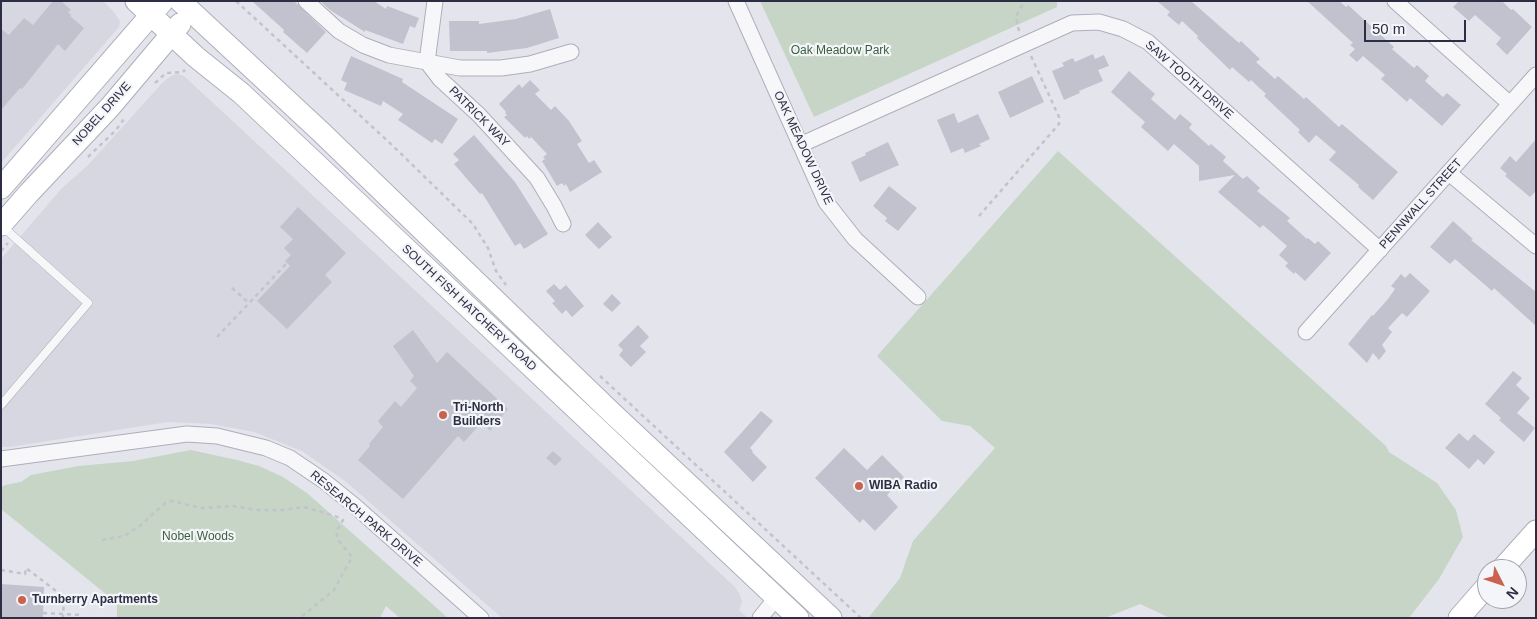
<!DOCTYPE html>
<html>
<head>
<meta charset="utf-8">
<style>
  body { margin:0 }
  #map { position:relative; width:1537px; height:619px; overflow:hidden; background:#e4e5ec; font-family:Arial,sans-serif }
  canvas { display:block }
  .frame { position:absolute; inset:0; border:2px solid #2c2e44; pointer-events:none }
  .north { position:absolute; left:1477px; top:559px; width:50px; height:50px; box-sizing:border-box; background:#f4f5f9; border:1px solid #a4a5b1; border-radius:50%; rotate:131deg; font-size:14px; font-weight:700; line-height:20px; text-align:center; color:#2c2e44 }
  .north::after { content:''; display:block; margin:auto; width:18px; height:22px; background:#cb614f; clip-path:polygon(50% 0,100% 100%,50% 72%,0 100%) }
  .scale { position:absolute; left:1364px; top:20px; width:102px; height:22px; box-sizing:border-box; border:2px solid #2c2e44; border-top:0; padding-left:6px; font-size:15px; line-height:18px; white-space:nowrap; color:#2c2e44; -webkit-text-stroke:4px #f4f5f9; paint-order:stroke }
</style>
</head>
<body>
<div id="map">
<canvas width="1537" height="619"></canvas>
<div class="frame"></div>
<div class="north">N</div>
<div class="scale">50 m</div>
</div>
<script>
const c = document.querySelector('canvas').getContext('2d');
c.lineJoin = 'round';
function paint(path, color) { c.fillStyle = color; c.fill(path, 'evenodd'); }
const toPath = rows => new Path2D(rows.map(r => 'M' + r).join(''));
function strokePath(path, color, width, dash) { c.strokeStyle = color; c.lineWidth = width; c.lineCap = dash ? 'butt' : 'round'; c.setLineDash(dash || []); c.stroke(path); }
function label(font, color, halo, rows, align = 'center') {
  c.font = font + ' Arial,sans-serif'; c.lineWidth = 4.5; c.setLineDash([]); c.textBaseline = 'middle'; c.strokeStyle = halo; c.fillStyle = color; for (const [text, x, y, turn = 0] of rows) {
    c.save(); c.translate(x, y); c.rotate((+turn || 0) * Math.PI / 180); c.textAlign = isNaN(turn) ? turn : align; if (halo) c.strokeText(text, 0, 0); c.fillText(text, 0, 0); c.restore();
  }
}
const built = toPath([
  [1,1,103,1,113,11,120,21,119,27,1,163],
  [177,74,184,76,735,587,740,595,742,602,739,610,748,618,502,618,345,481,302,451,254,432,211,424,168,422,10,447,1,447,1,259,62,188,88,165,163,82,173,75]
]);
const green = toPath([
  [760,1,1057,1,1057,7,814,117],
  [1058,151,1386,446,1389,452,1437,483,1456,510,1463,537,1439,579,1409,618,1170,618,1140,604,1105,618,869,617,900,578,913,541,995,448,970,426,942,421,877,356],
  [191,450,237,460,259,466,283,477,307,493,448,618,400,618,386,606,380,618,117,618,117,603,1,509,1,487,5,485,21,482,31,475,78,466,133,461]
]);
const building = toPath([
  [53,1,61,1,71,10,68,12,71,15,70,16,84,28,65,51,58,44,22,89,20,88,1,110,1,29,9,35,24,18,33,25],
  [252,1,294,1,326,32,307,53,283,32,284,30],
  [320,1,374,1,386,9,387,6,419,18,415,28,410,26,403,44,365,30,365,32,330,10],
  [1157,1,1191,1,1239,43,1241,41,1260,59,1256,62,1275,79,1278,76,1304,99,1306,97,1339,127,1342,124,1398,172,1373,200,1358,187,1359,185,1329,160,1336,152,1316,135,1309,143,1298,132,1300,130,1264,96,1266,94,1251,80,1249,82,1232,67,1230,70,1197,38,1198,36,1182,21,1179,25,1167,15,1170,12],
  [1307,1,1339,1,1346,7,1348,5,1394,47,1392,49,1414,68,1417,65,1429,76,1425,81,1443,97,1447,93,1461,105,1442,126,1410,98,1407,102,1381,79,1385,75,1363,56,1357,62,1349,55,1355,49,1350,45,1353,43],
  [1459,1,1502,1,1511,10,1513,9,1532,27,1507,55,1496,44,1501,38,1475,15,1469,21,1453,7],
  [550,9,559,38,527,48,487,53,487,51,450,51,449,21,479,21,479,24,516,19],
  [1093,54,1095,59,1104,55,1109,66,1098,70,1103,81,1079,91,1080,93,1064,100,1052,71,1064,66,1062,63,1073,58,1075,62],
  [351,56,403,79,402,82,458,119,442,144,435,139,432,143,398,120,403,114,383,101,381,106,344,90,347,83,341,80],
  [1129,71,1155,94,1151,99,1175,120,1180,114,1192,124,1189,128,1209,146,1211,144,1226,157,1223,161,1243,179,1247,176,1260,188,1257,191,1290,218,1287,221,1307,239,1308,238,1315,244,1318,241,1331,253,1305,281,1295,272,1294,274,1285,266,1288,263,1279,255,1287,246,1263,225,1260,228,1218,192,1235,175,1199,181,1199,166,1174,144,1168,151,1141,127,1145,122,1111,92],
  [1032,76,1044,102,1010,118,998,92],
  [530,80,540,90,535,94,551,110,555,106,569,121,582,141,577,144,589,163,594,160,602,172,570,192,566,184,564,186,562,183,557,186,542,161,545,159,543,157,547,154,531,137,529,139,527,136,525,138,504,117,507,115,505,113,506,112,499,104,519,84,522,88],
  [954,113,958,123,978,114,990,139,979,144,981,146,965,153,963,148,951,153,937,120],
  [474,135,515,182,548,234,524,249,520,243,515,246,482,193,480,194,454,164,459,160,453,154],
  [1536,139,1536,191,1530,197,1505,176,1507,174,1500,168,1510,156,1516,162],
  [888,142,899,165,860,182,851,162,866,155,865,153],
  [889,186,917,208,898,231,885,221,887,218,873,206],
  [298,207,346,253,325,275,332,282,287,329,257,301,290,266,285,261,291,255,284,248,293,239,280,227],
  [1453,221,1473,239,1471,240,1536,292,1536,326,1494,288,1492,291,1455,259,1450,264,1430,247],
  [598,222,612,237,599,249,585,235],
  [1410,273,1430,291,1407,317,1402,313,1388,328,1392,332,1382,345,1386,351,1379,360,1373,353,1367,363,1348,344,1372,315,1373,316,1388,299,1395,289,1391,286,1401,274,1405,278],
  [554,284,560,290,566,285,584,306,572,317,566,310,562,314,552,303,555,301,546,291],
  [612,294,621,303,612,312,603,304],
  [638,325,649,337,640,346,646,352,631,367,619,355,623,350,618,345],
  [413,330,437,363,447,352,508,409,490,431,482,422,464,442,458,436,403,499,358,460,370,446,369,444,383,427,378,421,395,401,401,407,417,388,410,381,414,376,393,346],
  [1513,371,1522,378,1516,385,1530,398,1517,413,1535,428,1524,442,1499,420,1501,418,1485,404],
  [761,411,773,421,750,448,753,451,752,452,767,467,753,482,724,452],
  [1459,433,1468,441,1474,434,1495,452,1484,465,1478,459,1469,469,1445,448],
  [844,448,867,470,882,455,904,477,887,495,898,507,875,531,863,519,860,523,815,478],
  [553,451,562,459,555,466,546,458],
  [1,584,44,587,43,618,1,618]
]);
const path = toPath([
  [236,1,392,145,473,224,488,248,496,271,506,285],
  [1019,31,1016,17,1024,1],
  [155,83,166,73,183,72,185,70],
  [88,157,116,130,124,119],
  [979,216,1059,124,1059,117,1031,56],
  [1,251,8,243],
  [232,288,249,303],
  [217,337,287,263],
  [600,376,861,618],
  [102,540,124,536,141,525,165,503,172,501,201,508,232,506,258,510,282,510,304,507,335,516,343,520,336,532,339,541,352,557,334,590,300,618],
  [1,570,25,574,26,568,64,597,63,618],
  [43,613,82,615]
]);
const lane = toPath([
  [1,405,88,303,3,227]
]);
const street = toPath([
  [306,1,339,31,363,45,389,55,427,62,460,68,501,68,530,64,571,52],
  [435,1,427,62,440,79,479,115,537,178,554,206,563,224],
  [736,1,826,202,855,239,918,297],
  [1395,1,1510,104],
  [800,145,1072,23,1099,22,1123,29,1148,42,1380,250],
  [1449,173,1536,246],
  [1306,332,1536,75],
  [1,459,187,434,217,436,266,448,290,458,324,481,355,506,481,618],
  [760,618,776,598]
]);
const secondary = toPath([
  [136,1,196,57,241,93,798,618],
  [180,1,321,132,611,412,831,618],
  [1,188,163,1],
  [1,225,28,194,110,107,180,24],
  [1502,569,1536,531],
  [1459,618,1487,586]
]);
const markers = [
  [443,415,5,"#cb614f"],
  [859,486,5,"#cb614f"],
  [22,600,5,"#cb614f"]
];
const parkNames = [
  ["Oak Meadow Park",840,51],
  ["Nobel Woods",198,537]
];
const streetNames = [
  ["SAW TOOTH DRIVE",1189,80,41],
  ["NOBEL DRIVE",102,114,-48],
  ["PATRICK WAY",479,117,45],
  ["OAK MEADOW DRIVE",803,148,65],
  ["PENNWALL STREET",1421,204,-48],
  ["SOUTH FISH HATCHERY ROAD",469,308,43],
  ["RESEARCH PARK DRIVE",366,519,40]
];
const poiNames = [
  ["Tri-North",453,408],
  ["Builders",453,422],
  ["WIBA Radio",869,486],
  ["Turnberry Apartments",32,600]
];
paint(built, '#d6d7e0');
paint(green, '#c6d5c6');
paint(building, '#c1c2ce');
strokePath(lane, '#adaeba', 9);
strokePath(street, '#adaeba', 17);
strokePath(secondary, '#adaeba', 23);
strokePath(path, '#c2c3cb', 2.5, [4, 4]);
strokePath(lane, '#f7f7fa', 8);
strokePath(street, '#f7f7fa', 15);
strokePath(secondary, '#fff', 21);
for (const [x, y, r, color] of markers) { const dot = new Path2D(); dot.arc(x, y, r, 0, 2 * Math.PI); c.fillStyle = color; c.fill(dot); strokePath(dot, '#f4f5f9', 2); }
label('12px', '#3a5f3e', '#f4f5f9', parkNames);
label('12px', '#2c2e44', '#f4f5f9', streetNames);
label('bold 12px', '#2c2e44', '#f4f5f9', poiNames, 'left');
</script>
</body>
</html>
